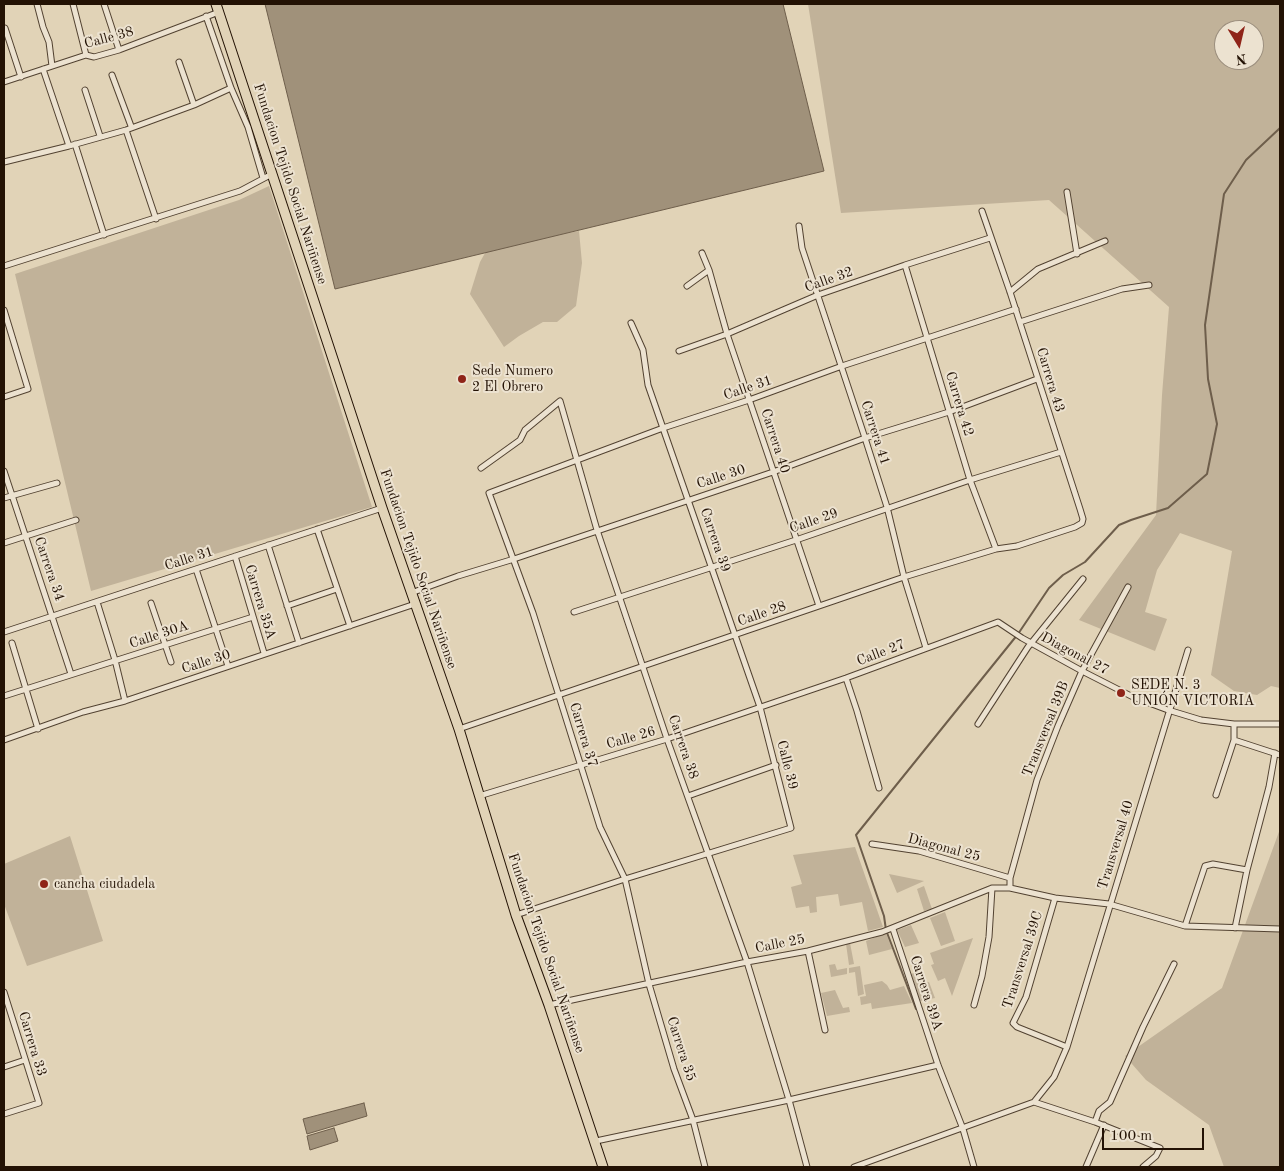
<!DOCTYPE html>
<html>
<head>
<meta charset="utf-8">
<style>
  body { margin:0 }
  #map { position:relative; width:1284px; height:1171px; overflow:hidden; background:#e1d3b7; font-family:"Old Standard TT",serif }
  canvas { display:block }
  .frame { position:absolute; inset:0; border:5px solid #231204; pointer-events:none }
  .north { position:absolute; left:1214px; top:20px; width:50px; height:50px; box-sizing:border-box; background:#ece2d0; border:1px solid #9c8f7e; border-radius:50%; rotate:171deg; font-size:14px; font-weight:700; line-height:20px; text-align:center; color:#231204 }
  .north::after { content:''; display:block; margin:auto; width:18px; height:22px; background:#8f2418; clip-path:polygon(50% 0,100% 100%,50% 72%,0 100%) }
  .scale { position:absolute; left:1102px; top:1128px; width:102px; height:22px; box-sizing:border-box; border:2px solid #231204; border-top:0; padding-left:6px; font-size:15px; line-height:18px; white-space:nowrap; color:#231204; -webkit-text-stroke:4px #ece2d0; paint-order:stroke }
</style>
</head>
<body>
<div id="map">
<canvas width="1284" height="1171"></canvas>
<div class="frame"></div>
<div class="north">N</div>
<div class="scale">100 m</div>
</div>
<script>
const c = document.querySelector('canvas').getContext('2d');
c.lineJoin = 'round';
function paint(path, color) { c.fillStyle = color; c.fill(path, 'evenodd'); }
const toPath = rows => new Path2D(rows.map(r => 'M' + r).join(''));
function strokePath(path, color, width, dash) { c.strokeStyle = color; c.lineWidth = width; c.lineCap = dash ? 'butt' : 'round'; c.setLineDash(dash || []); c.stroke(path); }
function label(font, color, halo, rows, align = 'center') {
  c.font = font + ' "Old Standard TT",serif'; c.lineWidth = 4; c.setLineDash([]); c.textBaseline = 'middle'; c.strokeStyle = halo; c.fillStyle = color; for (const [text, x, y, turn = 0] of rows) {
    c.save(); c.translate(x, y); c.rotate((+turn || 0) * Math.PI / 180); c.textAlign = isNaN(turn) ? turn : align; if (halo) c.strokeText(text, 0, 0); c.fillText(text, 0, 0); c.restore();
  }
}
const green = toPath([
  [808,4,1280,4,1280,688,1271,686,1257,695,1234,691,1211,675,1232,551,1180,533,1157,570,1145,612,1167,619,1155,651,1079,620,1156,515,1162,395,1169,307,1049,200,841,213],
  [1224,30,1254,30,1254,60,1224,60],
  [269,186,372,507,91,591,15,274,239,200],
  [579,231,582,263,576,306,557,322,543,322,519,336,504,347,470,294,480,262,489,246],
  [1280,829,1280,1167,1224,1167,1209,1125,1146,1080,1125,1056,1222,988],
  [70,836,103,941,27,966,4,904,4,864],
  [855,847,883,927,868,931,862,902,840,906,838,894,816,897,817,912,810,913,809,906,796,908,791,887,802,884,793,855],
  [889,874,924,881,897,893],
  [924,886,932,909,924,911,917,889],
  [945,912,955,941,941,946,930,918],
  [911,925,919,943,905,947,897,930],
  [886,933,892,949,869,955,866,941],
  [973,938,952,996,945,978,938,981,931,965,934,964,930,953],
  [850,943,854,964,849,965,846,944],
  [835,964,837,970,847,968,847,974,831,977,829,965],
  [860,966,864,994,858,996,855,972,849,973,849,968],
  [919,971,924,983,929,982,935,998,920,1001,911,974],
  [882,981,887,985,890,990,904,986,912,1003,872,1009,871,1003,861,1005,860,997,866,996,864,985],
  [835,990,843,1008,849,1007,850,1012,827,1016,821,993]
]);
const water = toPath([
  [265,4,783,4,824,171,335,289,265,4],
  [364,1103,367,1116,307,1134,303,1119,364,1103],
  [334,1128,338,1141,310,1150,307,1136,334,1128]
]);
const stream = toPath([
  [916,1009,886,930,884,916,856,835,1018,634,1049,588,1063,575,1085,562,1119,525,1131,520,1168,508,1207,474,1217,424,1208,379,1205,325,1224,194,1246,160,1280,128]
]);
const street = toPath([
  [37,4,43,27,49,42,52,66],
  [73,4,86,55],
  [104,4,119,50],
  [206,16,231,88,248,127,263,178],
  [5,28,21,77],
  [179,62,194,105],
  [43,69,69,146],
  [112,75,131,126],
  [4,82,86,55,94,57,119,50,219,12],
  [85,90,100,136],
  [126,130,156,219],
  [75,144,104,235],
  [4,162,69,146,126,130,194,105,231,88],
  [1067,192,1077,254],
  [799,226,802,248,865,438,887,507,904,577,926,648],
  [702,253,709,270,727,334,819,606],
  [905,265,970,480,996,549],
  [4,266,240,191,272,174],
  [687,286,709,270],
  [1010,292,1038,269,1105,241],
  [4,310,28,389,4,397],
  [1020,322,1122,289,1149,285],
  [679,351,727,334,818,295,905,265,990,238],
  [481,468,520,440,525,430,560,401,597,530,667,739,747,962,789,1100,807,1167],
  [4,471,71,674],
  [4,498,57,483],
  [317,529,350,626],
  [4,543,76,520],
  [268,545,299,643],
  [235,556,264,653],
  [196,569,228,666],
  [411,593,458,576,514,559,773,472,865,438,949,412,1037,379],
  [97,602,115,660,125,701],
  [151,603,171,662],
  [287,606,337,589],
  [574,612,796,540,970,480,1061,452],
  [4,632,382,508],
  [12,643,38,729],
  [846,678,857,711,879,788],
  [4,696,253,617],
  [978,724,1028,647,1083,579],
  [459,729,904,577,996,549,1017,546,1075,527,1082,523,1083,519,1080,509,1010,292,982,211],
  [4,740,83,712,125,701,415,604],
  [1234,740,1280,755],
  [1216,795,1234,740,1234,724],
  [479,796,667,739,846,678,998,622,1022,638,1082,671,1133,697,1168,710,1201,720,1234,724,1280,724],
  [688,796,776,765],
  [872,844,919,851,1010,878],
  [1010,888,1010,878,1037,780,1058,726,1082,671,1128,587],
  [1055,898,1026,997,1013,1023,1017,1027,1067,1047],
  [516,915,625,879,791,828,760,707,648,385,643,350,631,323],
  [1185,926,1205,866,1213,864,1247,870],
  [1235,928,1247,870,1269,787,1275,753],
  [893,929,938,1065,963,1129,974,1167],
  [808,951,825,1030],
  [4,992,39,1103,4,1114],
  [549,1005,747,962,808,951,882,932,992,888,1010,888,1055,898,1109,904,1185,926,1280,929],
  [974,1005,982,976,989,937,992,888],
  [4,1067,25,1060],
  [1034,1102,1095,1122,1160,1148,1156,1156,1143,1167],
  [1095,1122,1099,1111,1110,1102,1143,1027,1174,964],
  [596,1141,789,1100,938,1065],
  [705,1167,693,1120,674,1069,649,984,625,879,600,827,533,613,489,493,663,428,749,400,842,366,1016,309],
  [854,1167,1034,1102,1054,1077,1067,1047,1188,650],
  [1086,1167,1104,1125]
]);
const primary = toPath([
  [216,4,382,508,459,729,516,915,549,1005,603,1167]
]);
const markers = [
  [462,379,5,"#8f2418"],
  [1121,693,5,"#8f2418"],
  [44,884,5,"#8f2418"]
];
const streetNames = [
  ["Calle 38",109,38,-15],
  ["Fundacion Tejido Social Nariñense",290,184,72],
  ["Calle 32",829,280,-20],
  ["Carrera 43",1050,380,73],
  ["Calle 31",748,388,-19],
  ["Carrera 42",959,404,73],
  ["Carrera 41",875,433,72],
  ["Carrera 40",775,441,72],
  ["Calle 30",721,477,-18],
  ["Calle 29",814,521,-19],
  ["Carrera 39",715,540,71],
  ["Calle 31",189,559,-18],
  ["Carrera 34",49,569,71],
  ["Fundacion Tejido Social Nariñense",418,569,71],
  ["Carrera 35A",260,602,73],
  ["Calle 28",762,614,-19],
  ["Calle 30A",159,635,-18],
  ["Calle 27",881,653,-21],
  ["Diagonal 27",1075,654,28],
  ["Calle 30",206,662,-18],
  ["Transversal 39B",1046,729,-68],
  ["Carrera 37",583,735,73],
  ["Calle 26",631,738,-16],
  ["Carrera 38",683,747,71],
  ["Calle 39",787,765,76],
  ["Transversal 40",1116,845,-73],
  ["Diagonal 25",944,848,15],
  ["Calle 25",780,944,-11],
  ["Fundacion Tejido Social Nariñense",546,953,71],
  ["Transversal 39C",1023,960,-72],
  ["Carrera 39A",926,993,72],
  ["Carrera 33",32,1044,73],
  ["Carrera 35",681,1049,72]
];
const poiNames = [
  ["Sede Numero",472,371],
  ["2 El Obrero",472,387],
  ["SEDE N. 3",1131,685],
  ["UNIÓN VICTORIA",1131,701],
  ["cancha ciudadela",54,884]
];
paint(green, '#c1b299');
paint(water, '#a0917a');
strokePath(water, '#6e5e4b', 1);
strokePath(stream, '#6e5e4b', 2);
strokePath(street, '#524231', 7);
strokePath(primary, '#231204', 11);
strokePath(street, '#ece2d0', 5);
strokePath(primary, '#e1d3b7', 9);
for (const [x, y, r, color] of markers) { const dot = new Path2D(); dot.arc(x, y, r, 0, 2 * Math.PI); c.fillStyle = color; c.fill(dot); strokePath(dot, '#ece2d0', 2); }
label('14px', '#231204', '#ece2d0', streetNames);
label('14px', '#231204', '#ece2d0', poiNames, 'left');
</script>
</body>
</html>
